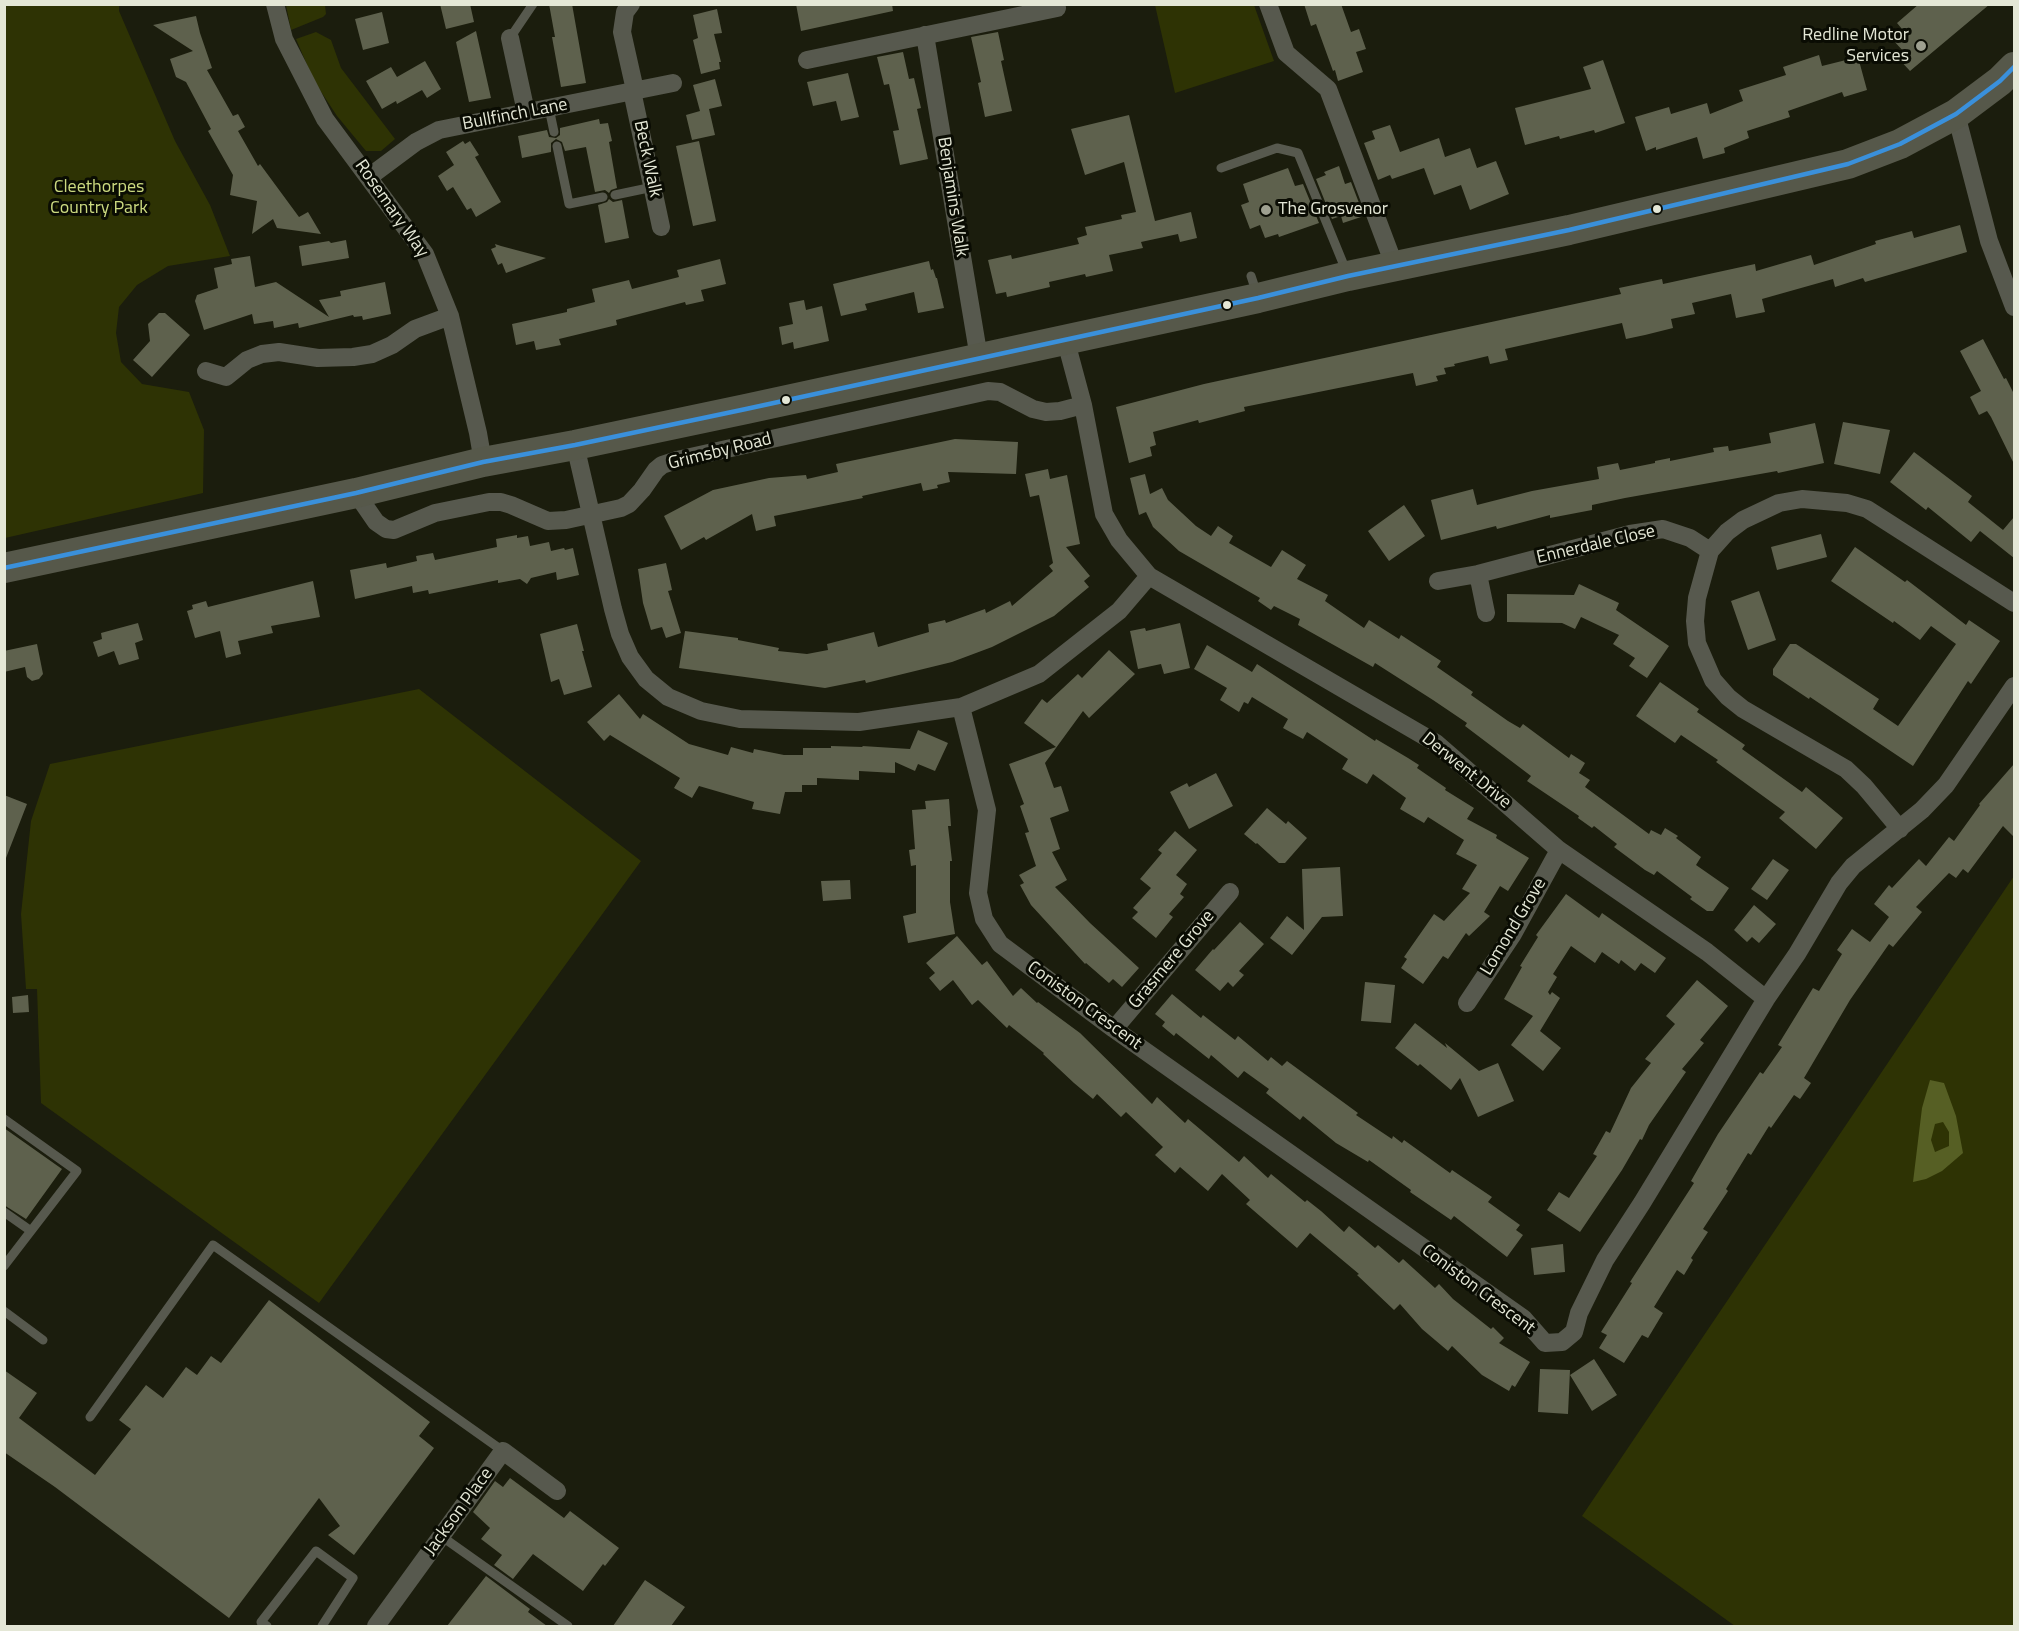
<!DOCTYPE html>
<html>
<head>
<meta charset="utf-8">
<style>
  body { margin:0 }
  #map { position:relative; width:2019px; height:1631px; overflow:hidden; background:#1b1d0d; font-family:"Titillium Web",sans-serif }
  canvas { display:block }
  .frame { position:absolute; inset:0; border:6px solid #e4e7d6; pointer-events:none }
</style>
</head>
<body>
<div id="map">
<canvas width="2019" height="1631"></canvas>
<div class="frame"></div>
</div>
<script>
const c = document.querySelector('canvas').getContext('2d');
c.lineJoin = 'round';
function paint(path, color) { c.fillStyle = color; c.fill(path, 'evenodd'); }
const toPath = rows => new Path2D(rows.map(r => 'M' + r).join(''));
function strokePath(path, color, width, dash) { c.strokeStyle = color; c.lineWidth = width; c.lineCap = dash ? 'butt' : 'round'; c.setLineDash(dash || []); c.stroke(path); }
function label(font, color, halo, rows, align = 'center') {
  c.font = font + ' "Titillium Web",sans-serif'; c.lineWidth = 6; c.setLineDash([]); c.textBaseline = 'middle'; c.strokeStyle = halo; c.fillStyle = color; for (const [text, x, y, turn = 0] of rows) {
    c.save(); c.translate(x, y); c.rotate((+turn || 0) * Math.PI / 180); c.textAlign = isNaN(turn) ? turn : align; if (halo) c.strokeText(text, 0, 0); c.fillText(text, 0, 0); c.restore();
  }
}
const green = toPath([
  [4,5,119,5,119,11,175,141,210,205,230,256,168,266,137,285,119,307,116,333,121,362,142,384,189,392,204,430,203,493,5,538],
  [286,5,325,5,326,14,323,17,291,30],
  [1155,5,1254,5,1274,61,1175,93],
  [316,32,331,40,341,68,395,139,381,151,366,151,337,116,314,81,296,39],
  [419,689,641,861,319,1303,41,1103,37,989,26,989,21,914,31,821,50,764],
  [2014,876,2014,1626,1735,1626,1582,1516]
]);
const water = toPath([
  [1930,1080,1944,1083,1956,1116,1963,1153,1942,1171,1926,1179,1913,1182,1922,1108],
  [1943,1122,1949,1132,1949,1146,1935,1152,1931,1140,1935,1124]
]);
const building = toPath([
  [440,4,470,4,474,22,446,29],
  [549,4,572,4,586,83,561,87,552,37,555,37],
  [796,4,892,4,893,11,801,31],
  [1304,4,1341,4,1351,32,1359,29,1366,49,1356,52,1363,72,1338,81,1335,70,1333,71,1316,24,1311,26],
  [1919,4,1990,4,1910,71,1898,58,1905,53,1892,39,1902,29,1897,23],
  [717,9,722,33,714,34,721,62,719,62,720,69,701,74,693,40,698,38,693,15],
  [382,12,389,43,363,50,355,19],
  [196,16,200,33,212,68,207,70,233,116,238,114,245,127,238,131,258,166,260,164,299,217,308,212,321,234,277,228,273,219,252,234,257,201,230,195,233,175,208,131,211,129,186,82,176,77,170,59,193,51,153,25],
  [476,31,491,98,469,102,456,42],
  [998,32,1004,60,1001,61,1012,111,985,117,978,83,981,82,971,37],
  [903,52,909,79,914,78,921,108,917,109,928,159,900,165,893,131,899,130,889,84,884,85,877,57],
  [1819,55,1822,66,1858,57,1867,90,1844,97,1842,92,1788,111,1790,117,1747,131,1749,138,1724,148,1725,153,1703,159,1697,137,1656,150,1656,147,1646,151,1635,117,1669,107,1671,114,1707,103,1710,114,1743,101,1739,90,1786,75,1783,67],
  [1603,60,1625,123,1595,133,1594,130,1560,139,1559,136,1525,145,1515,108,1591,89,1583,67],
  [425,61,441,89,427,98,422,90,397,104,396,101,382,109,366,81,391,67,397,77],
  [848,73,859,117,841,121,836,101,813,106,807,82],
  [715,79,722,106,709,109,715,135,692,140,686,115,700,111,693,85],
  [1129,115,1155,221,1191,212,1197,238,1180,242,1178,234,1141,242,1143,248,1109,255,1113,271,1086,277,1085,274,1049,282,1050,287,1007,297,1006,292,996,294,988,260,1011,255,1012,259,1079,244,1077,238,1087,235,1085,227,1122,219,1121,215,1136,212,1124,162,1085,175,1071,129],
  [599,119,600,124,608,123,612,141,609,142,617,188,611,190,609,193,605,190,595,192,586,147,565,151,562,142,556,139,551,143,551,152,522,158,518,136,547,130,549,137,556,138,560,135,560,128],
  [1390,125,1400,152,1439,138,1445,157,1470,148,1477,168,1496,161,1509,194,1470,210,1461,185,1434,195,1424,168,1392,179,1390,175,1378,180,1364,143,1375,139,1372,131],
  [463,141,465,144,470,141,479,155,475,157,501,202,476,217,471,208,467,210,453,187,447,191,438,176,454,165,446,152],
  [699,141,716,221,693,226,676,146],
  [1339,166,1345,184,1351,182,1364,216,1343,223,1341,216,1332,219,1316,179,1326,175,1324,172],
  [1288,168,1295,186,1303,184,1319,223,1279,237,1278,234,1265,238,1260,225,1250,229,1241,205,1249,202,1243,184],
  [609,199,613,202,622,200,629,238,605,243,598,205,607,202],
  [1960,225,1967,252,1865,282,1863,278,1835,287,1833,279,1762,299,1765,312,1736,318,1731,294,1692,303,1695,314,1671,319,1673,328,1645,335,1626,339,1622,323,1505,349,1508,360,1490,364,1488,356,1454,364,1455,366,1444,368,1446,374,1436,376,1438,381,1416,386,1413,373,1244,407,1245,411,1199,423,1198,420,1153,432,1156,445,1150,447,1152,456,1129,463,1116,407,1204,384,1621,294,1619,288,1662,279,1663,284,1755,264,1756,271,1811,255,1814,265,1876,244,1875,241,1912,231,1914,238],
  [346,240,349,258,302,266,299,246,329,241,331,243],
  [495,244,501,246,546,258,506,273,502,263,498,265,491,249,496,247],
  [250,256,255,287,276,282,329,317,319,300,341,296,340,291,385,282,391,314,363,320,362,316,354,317,353,315,299,328,298,323,274,328,273,321,254,324,252,314,204,330,195,301,197,295,218,288,214,268,232,264,231,259],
  [720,259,726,284,701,290,704,301,686,305,685,302,616,320,617,325,559,339,561,345,536,350,534,341,516,345,512,324,567,312,567,309,595,302,592,289,629,280,632,289,679,277,677,270],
  [929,261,931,270,933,269,936,278,937,278,944,308,918,313,914,292,865,304,867,310,841,316,833,284],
  [804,300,806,310,822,306,829,341,794,349,793,342,782,345,779,327,793,324,789,303],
  [159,313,165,313,190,335,152,377,133,360,150,341,148,324],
  [1983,339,2004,379,2006,378,2014,394,2014,464,1991,417,1987,411,1979,415,1970,397,1981,391,1960,351],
  [1843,422,1890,430,1880,474,1834,464],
  [1815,423,1824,463,1778,473,1777,471,1625,498,1592,505,1592,510,1550,518,1550,515,1497,529,1496,526,1441,540,1431,500,1473,489,1477,505,1532,491,1599,479,1597,467,1618,463,1620,470,1655,463,1655,461,1670,458,1670,461,1714,452,1713,448,1728,446,1729,451,1771,443,1769,433],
  [955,439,1018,442,1016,474,948,472,950,482,937,485,938,488,923,491,921,483,862,496,863,498,774,516,776,526,756,531,752,514,706,540,704,537,681,550,664,516,713,490,769,478,806,475,807,479,838,472,836,464],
  [1914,452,1972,496,1968,502,2003,530,2014,517,2014,558,1980,531,1971,542,1928,507,1926,510,1890,482],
  [1048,469,1050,479,1067,475,1080,544,1066,547,1090,576,1084,581,1089,587,1054,616,992,647,952,662,866,683,865,680,825,688,679,668,685,631,738,638,738,640,779,648,778,651,807,654,828,650,827,644,874,632,878,647,929,632,928,624,945,620,946,623,985,609,986,613,1010,601,1012,606,1053,571,1049,566,1053,563,1039,495,1030,497,1025,474],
  [1145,474,1150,494,1162,488,1168,500,1196,526,1211,536,1218,526,1233,536,1229,543,1271,567,1282,550,1306,565,1297,579,1328,595,1325,601,1364,628,1369,620,1399,639,1401,635,1441,661,1437,667,1473,692,1471,695,1508,721,1520,728,1523,724,1569,758,1571,754,1585,763,1579,773,1590,780,1585,787,1649,834,1651,830,1661,835,1665,828,1678,836,1676,838,1701,857,1696,865,1729,888,1713,911,1707,911,1690,899,1692,897,1657,871,1654,875,1645,870,1614,847,1617,844,1594,826,1592,828,1578,818,1579,816,1527,781,1531,776,1465,726,1467,723,1433,700,1375,663,1373,667,1298,625,1300,619,1274,606,1271,610,1258,601,1260,598,1179,551,1153,527,1146,512,1139,515,1130,478],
  [1404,505,1425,536,1389,561,1368,531],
  [1821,534,1827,557,1777,570,1771,547],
  [517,535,517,538,528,536,530,546,549,542,551,551,564,548,565,550,573,548,579,575,557,580,556,572,531,578,527,584,520,579,498,583,498,580,429,594,428,590,413,593,412,586,355,599,350,570,386,563,387,568,417,561,416,556,433,553,435,560,497,547,496,539],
  [1855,547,1905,582,1907,580,1966,625,1969,620,2000,641,1971,684,1968,681,1913,766,1810,697,1809,699,1773,675,1773,669,1790,644,1796,644,1879,699,1873,709,1898,726,1956,644,1931,626,1920,640,1894,621,1893,623,1831,581],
  [666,563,672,590,668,591,681,633,666,638,662,627,651,630,643,603,638,569],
  [313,581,320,617,271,626,273,633,238,641,241,654,226,658,220,631,195,638,187,611,193,609,192,605,206,601,208,607],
  [1579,584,1619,603,1616,610,1669,646,1647,678,1629,666,1635,658,1613,644,1619,635,1581,617,1575,629,1562,623,1507,622,1507,594,1574,595],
  [1759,591,1776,640,1748,650,1731,601],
  [138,623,143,640,135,643,139,659,119,665,114,651,98,657,93,642,102,639,101,633],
  [1180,623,1190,668,1164,674,1161,664,1138,669,1130,631,1145,628,1146,631],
  [577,624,584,651,582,651,592,687,564,695,559,679,551,682,540,634],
  [37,644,43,674,39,679,32,681,27,677,25,667,4,672,4,651],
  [1207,645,1252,672,1257,664,1375,741,1376,739,1408,758,1419,765,1417,768,1446,788,1445,790,1474,808,1467,819,1497,835,1496,838,1529,858,1508,891,1500,886,1484,912,1490,916,1469,936,1466,933,1448,959,1443,956,1423,984,1401,968,1407,959,1404,957,1434,914,1444,921,1470,893,1462,889,1477,865,1456,854,1464,840,1428,817,1424,823,1400,809,1406,798,1373,774,1367,784,1342,769,1348,759,1307,732,1303,739,1283,728,1288,719,1252,697,1248,704,1244,702,1239,712,1220,700,1227,688,1194,669],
  [1109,650,1135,674,1089,718,1083,711,1045,763,1054,788,1061,786,1069,811,1050,818,1060,849,1052,852,1067,880,1055,887,1090,923,1139,968,1122,987,1113,979,1109,983,1086,963,1085,964,1031,905,1020,885,1024,883,1019,875,1036,866,1025,833,1029,832,1020,806,1024,804,1009,764,1056,747,1024,723,1042,699,1047,703,1078,674,1082,678],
  [1660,682,1699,709,1697,712,1745,745,1742,749,1802,792,1806,787,1843,818,1816,849,1779,818,1785,812,1716,762,1718,760,1681,735,1675,743,1636,716],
  [619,694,640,719,643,714,689,744,728,755,731,747,753,753,754,749,784,755,803,755,803,748,831,748,831,746,863,747,862,746,910,749,918,730,948,743,935,771,918,764,915,771,895,762,895,773,859,771,859,780,817,778,817,785,802,785,802,792,785,792,780,814,752,809,754,802,699,786,692,798,674,788,680,778,610,735,604,741,587,722],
  [2014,764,2014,837,2003,826,1968,873,1963,869,1956,878,1949,873,1916,907,1922,912,1893,947,1889,944,1850,1000,1804,1078,1811,1083,1800,1099,1794,1095,1771,1128,1769,1126,1751,1155,1748,1153,1726,1189,1728,1191,1703,1229,1708,1232,1691,1258,1693,1260,1684,1275,1677,1270,1654,1307,1663,1313,1648,1338,1642,1335,1624,1363,1599,1348,1607,1335,1601,1332,1632,1283,1630,1282,1694,1183,1691,1181,1718,1134,1760,1072,1763,1074,1782,1047,1778,1045,1813,988,1819,991,1842,954,1837,950,1852,929,1870,942,1889,917,1874,904,1889,885,1892,888,1919,859,1926,866,1949,837,1954,841,1980,805,1979,804],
  [1216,773,1233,806,1189,829,1170,792,1187,783,1189,787],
  [4,795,27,804,6,858,4,858],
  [949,799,951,826,948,826,952,861,950,861,950,902,955,934,908,943,903,916,916,913,916,865,911,866,909,850,915,849,912,810,926,809,925,801],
  [1267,808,1286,824,1288,821,1307,838,1285,863,1279,863,1257,843,1256,844,1244,834],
  [1175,831,1197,850,1176,875,1187,884,1180,894,1184,897,1169,914,1173,917,1156,938,1132,918,1138,912,1133,908,1151,888,1140,879,1162,853,1158,850],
  [1773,859,1789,870,1767,900,1751,889],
  [1340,867,1343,916,1322,917,1292,955,1270,938,1287,916,1304,930,1302,869],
  [850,880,851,899,823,901,821,881],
  [1566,894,1599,918,1602,913,1666,958,1655,973,1641,963,1635,971,1621,960,1619,964,1602,952,1595,963,1571,946,1553,974,1557,977,1548,992,1550,995,1552,992,1560,998,1540,1031,1561,1048,1543,1071,1511,1045,1533,1016,1504,999,1522,967,1520,966,1538,937,1536,935],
  [1754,905,1776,924,1759,943,1752,937,1747,942,1734,930],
  [1240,922,1264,944,1239,971,1244,975,1233,987,1228,982,1220,991,1195,970,1213,949,1214,950],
  [957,936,982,965,987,961,1013,996,1021,988,1037,1003,1038,1002,1080,1033,1152,1104,1157,1097,1185,1123,1188,1119,1239,1162,1244,1156,1268,1178,1271,1174,1305,1202,1307,1200,1321,1211,1344,1232,1349,1226,1375,1248,1378,1245,1399,1263,1403,1259,1435,1288,1439,1284,1453,1299,1491,1329,1493,1327,1504,1338,1499,1343,1530,1362,1515,1387,1512,1385,1509,1391,1482,1375,1452,1346,1448,1351,1422,1329,1400,1304,1394,1310,1357,1275,1359,1274,1310,1233,1297,1248,1246,1204,1250,1200,1222,1174,1208,1191,1180,1167,1175,1173,1155,1155,1163,1147,1126,1112,1121,1117,1097,1094,1093,1099,1074,1083,1043,1054,1044,1053,1009,1025,1007,1028,978,1000,972,1005,953,980,940,991,929,978,935,973,926,963],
  [1697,980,1728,1006,1700,1040,1704,1043,1682,1069,1686,1072,1649,1125,1642,1140,1640,1139,1622,1170,1580,1232,1547,1210,1559,1192,1569,1198,1597,1156,1593,1154,1606,1131,1610,1133,1631,1088,1651,1063,1645,1059,1675,1024,1666,1016],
  [1365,982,1395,985,1391,1023,1361,1021],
  [1172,994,1201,1018,1203,1015,1235,1040,1238,1036,1268,1061,1271,1057,1282,1066,1287,1061,1358,1113,1356,1115,1392,1139,1393,1136,1402,1143,1404,1140,1450,1173,1452,1170,1492,1197,1488,1202,1520,1225,1516,1230,1523,1235,1507,1257,1454,1216,1451,1220,1410,1192,1411,1190,1369,1160,1368,1162,1336,1143,1303,1116,1300,1120,1266,1093,1269,1089,1244,1071,1238,1078,1211,1055,1209,1059,1176,1033,1174,1036,1162,1026,1165,1022,1155,1014],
  [28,995,29,1012,13,1013,12,997],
  [1415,1023,1447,1048,1445,1043,1479,1071,1498,1063,1514,1101,1478,1117,1460,1078,1451,1090,1420,1064,1418,1066,1395,1048],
  [4,1128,62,1169,26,1219,4,1205],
  [1563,1244,1565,1272,1534,1275,1531,1248],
  [269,1300,430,1422,419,1436,434,1448,354,1555,328,1535,340,1526,319,1498,229,1618,55,1487,4,1452,4,1370,37,1393,19,1418,95,1475,131,1429,119,1420,146,1385,163,1398,186,1367,197,1375,211,1356,221,1363],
  [1594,1359,1617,1395,1592,1411,1570,1375],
  [1540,1369,1570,1370,1568,1414,1538,1412],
  [510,1478,564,1518,570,1511,619,1548,605,1566,603,1564,583,1591,533,1554,513,1579,494,1565,502,1555,481,1539,490,1528,473,1512,495,1481,503,1487],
  [486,1576,530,1609,528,1612,547,1626,447,1626],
  [645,1580,685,1607,671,1626,613,1626]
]);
const lane = toPath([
  [510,38,533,4],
  [549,108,554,132],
  [557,146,569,204,603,197],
  [1221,168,1277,148,1298,153,1347,273],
  [615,195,653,187],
  [1251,276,1257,294],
  [4,1119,77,1171,4,1266],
  [4,1212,31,1231],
  [4,1311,43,1340],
  [90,1417,213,1245,503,1451],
  [441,1536,568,1626],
  [267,1626,261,1622,316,1551,353,1578,322,1626]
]);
const street = toPath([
  [275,4,284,39,325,119,425,254,450,316,478,433,483,462],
  [631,4,625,12,622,32,635,90],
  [1268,4,1286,53,1328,89,1395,267],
  [925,35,979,358],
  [510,38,526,112],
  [807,60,1057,8],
  [632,91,661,227],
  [1956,114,1989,241,2014,307],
  [369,177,416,142,439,130,673,83],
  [1065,338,1083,405,1104,514,1119,540,1149,576,1436,743,1559,850,1707,952,1766,999],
  [206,371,226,377,247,360,262,354,279,352,318,358,353,357,372,354,392,345,415,329,450,316],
  [575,445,613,609,620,634,630,657,646,679,668,697,701,711,740,719,859,722,961,707,1039,674,1119,611,1149,576],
  [356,493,376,522,386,529,394,530,435,513,489,502,501,502,511,505,548,521,566,520,621,508,629,504,642,490,656,470,662,465,677,460,988,391,1000,392,1033,409,1046,412,1060,411,1083,405],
  [1478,574,1486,613],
  [1438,581,1478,574,1630,534,1663,529,1690,538,1710,551],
  [961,707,987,810,978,893,984,919,1000,944,1114,1029,1523,1318,1545,1343,1562,1342,1574,1332,1579,1313,1605,1260,1642,1203,1766,999,1797,954,1839,883,1853,866,1922,810,1946,785,2014,686],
  [1900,829,1864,786,1846,769,1743,709,1728,697,1713,680,1697,643,1695,621,1697,598,1710,551,1727,532,1743,520,1779,503,1802,499,1847,503,1867,509,2014,603],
  [1467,1003,1513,934,1559,850],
  [1114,1029,1230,892],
  [376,1626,503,1451,557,1491]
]);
const primary = toPath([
  [4,568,356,493,483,462,575,445,746,409,1258,298,1348,276,1569,230,1848,164,1900,144,1956,114,2000,81,2014,67]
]);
const bus1 = toPath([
  [4,568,356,493,483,462,575,445,746,409,1258,298,1348,276,1569,230,1848,164,1900,144,1956,114,2000,81,2014,67]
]);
const markers = [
  [1921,46,6,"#9ea090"],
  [1657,209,5,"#e4e7d6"],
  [1266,210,6,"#9ea090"],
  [1227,305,5,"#e4e7d6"],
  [786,400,5,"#e4e7d6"]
];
const poiNames = [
  ["Redline Motor",1909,36],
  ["Services",1909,57],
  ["The Grosvenor",1278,210,"left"]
];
const streetNames = [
  ["Bullfinch Lane",515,115,-11],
  ["Beck Walk",647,159,78],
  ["Benjamins Walk",952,197,81],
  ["Rosemary Way",391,209,55],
  ["Grimsby Road",720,452,-14],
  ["Ennerdale Close",1596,545,-13],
  ["Derwent Drive",1466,771,39],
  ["Lomond Grove",1514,927,-59],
  ["Grasmere Grove",1172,960,-50],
  ["Coniston Crescent",1084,1006,36],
  ["Coniston Crescent",1478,1290,37],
  ["Jackson Place",459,1512,-54]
];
const parkNames = [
  ["Cleethorpes",99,188],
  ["Country Park",99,209]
];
paint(green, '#2e3304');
paint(water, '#565f24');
paint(building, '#5e614d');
strokePath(lane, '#57594e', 9);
strokePath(street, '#57594e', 18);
strokePath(primary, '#56584a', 30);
strokePath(bus1, '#3a90db', 4.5);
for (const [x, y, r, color] of markers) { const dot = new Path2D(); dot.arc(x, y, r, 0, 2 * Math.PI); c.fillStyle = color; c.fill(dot); strokePath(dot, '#0a0c03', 2); }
label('18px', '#e4e7d6', '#0a0c03', poiNames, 'right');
label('18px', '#e4e7d6', '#0a0c03', streetNames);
label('18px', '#ccda80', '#0a0c03', parkNames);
</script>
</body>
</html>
